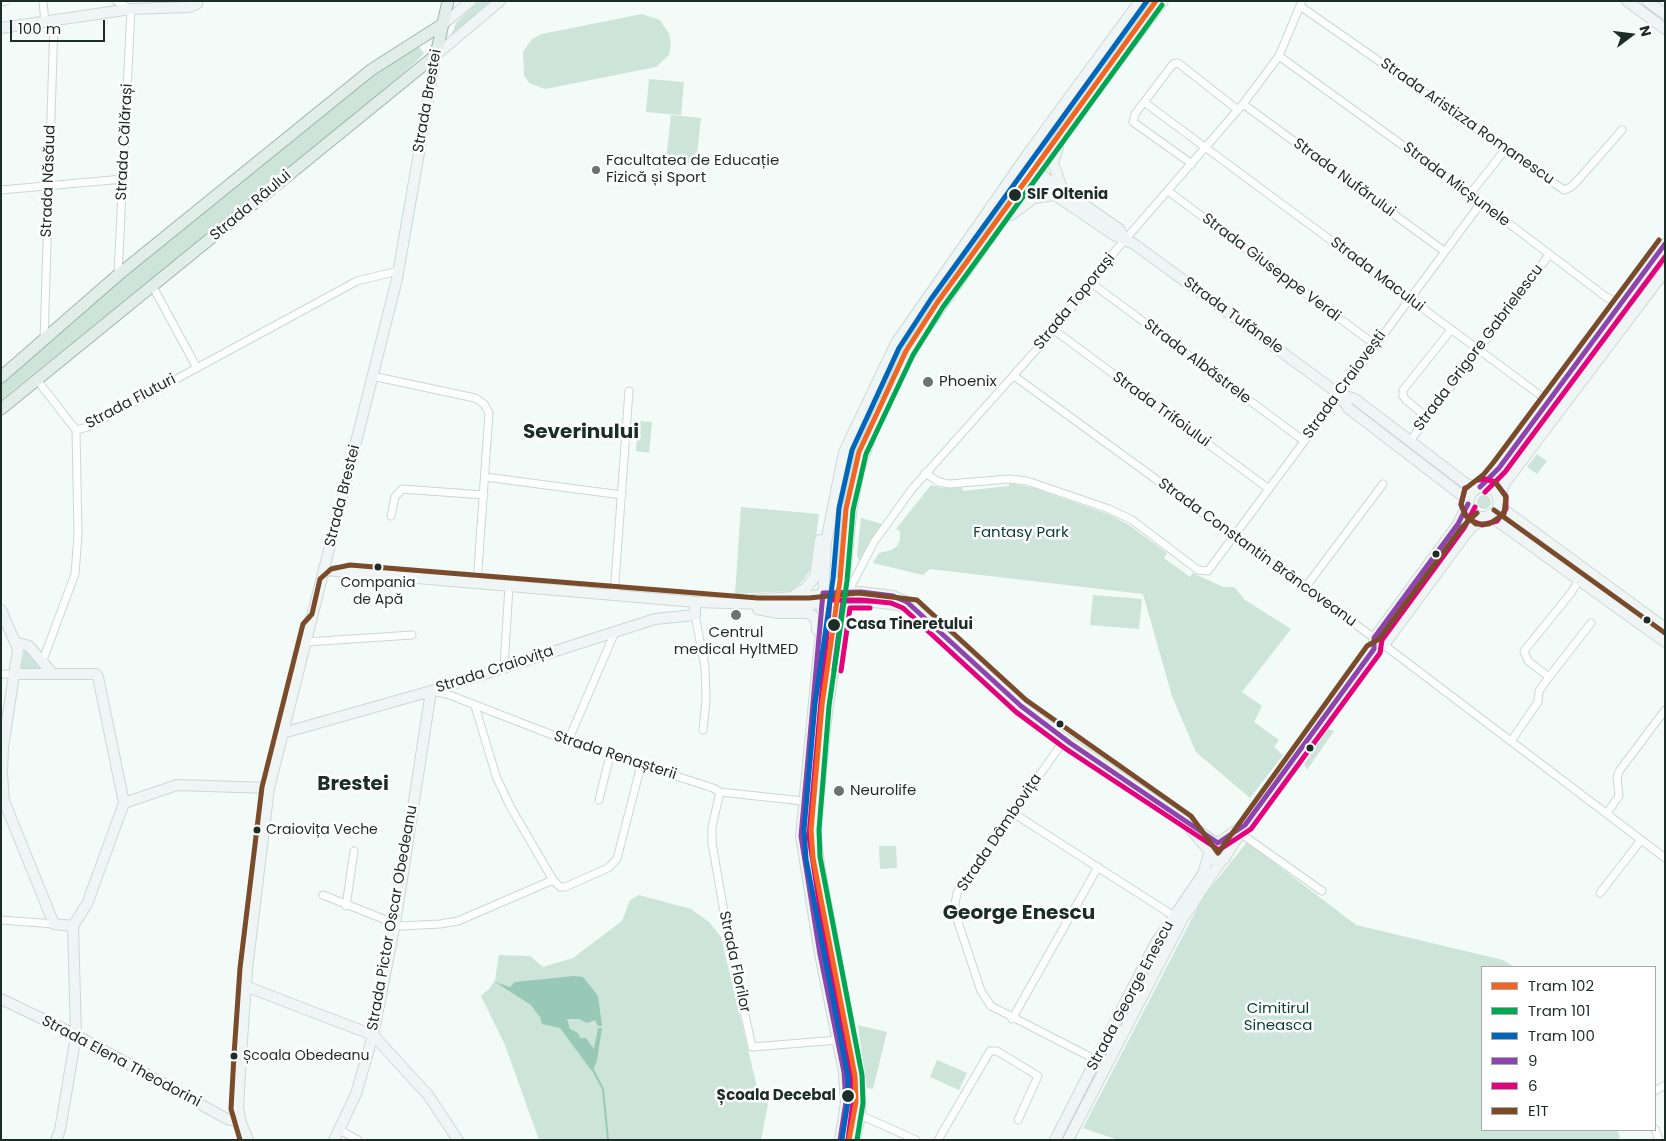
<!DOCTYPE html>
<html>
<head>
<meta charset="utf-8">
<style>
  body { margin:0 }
  #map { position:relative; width:1666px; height:1141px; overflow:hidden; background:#f2fbf7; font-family:Poppins,sans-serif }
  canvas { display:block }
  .frame { position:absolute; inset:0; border:2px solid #1c2c26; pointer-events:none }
  .legend { position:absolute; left:1481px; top:966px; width:175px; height:165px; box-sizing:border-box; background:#fff; border:1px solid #a4aba8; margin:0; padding:6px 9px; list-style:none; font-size:15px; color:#1c2c26 }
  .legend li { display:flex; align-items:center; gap:10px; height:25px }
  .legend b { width:25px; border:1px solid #a4aba8 }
  .north { position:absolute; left:1606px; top:10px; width:50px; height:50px; -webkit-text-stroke:4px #fff; paint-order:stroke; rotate:75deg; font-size:14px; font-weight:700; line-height:20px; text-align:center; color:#1c2c26 }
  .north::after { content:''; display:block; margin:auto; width:18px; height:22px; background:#1c2c26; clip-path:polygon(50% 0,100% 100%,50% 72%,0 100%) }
  .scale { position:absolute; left:10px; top:20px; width:95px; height:22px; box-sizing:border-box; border:2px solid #1c2c26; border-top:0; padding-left:6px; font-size:15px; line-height:18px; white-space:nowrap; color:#1c2c26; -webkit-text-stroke:4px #fff; paint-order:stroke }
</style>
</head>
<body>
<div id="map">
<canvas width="1666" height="1141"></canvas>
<div class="frame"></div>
<ul class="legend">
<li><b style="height:6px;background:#f26522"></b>Tram 102</li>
<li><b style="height:6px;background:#00a651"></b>Tram 101</li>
<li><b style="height:6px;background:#0065bd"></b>Tram 100</li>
<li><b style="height:6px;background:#8e44ad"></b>9</li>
<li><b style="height:6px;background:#e5007d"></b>6</li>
<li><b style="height:6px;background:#7a4b2a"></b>E1T</li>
</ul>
<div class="north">N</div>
<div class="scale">100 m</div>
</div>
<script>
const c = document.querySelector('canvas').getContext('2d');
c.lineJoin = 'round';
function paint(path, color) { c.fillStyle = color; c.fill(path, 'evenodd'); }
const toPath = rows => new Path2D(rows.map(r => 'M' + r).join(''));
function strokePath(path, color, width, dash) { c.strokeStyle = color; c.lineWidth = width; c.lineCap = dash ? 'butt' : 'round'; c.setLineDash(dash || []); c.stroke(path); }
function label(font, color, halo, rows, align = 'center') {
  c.font = font + ' Poppins,sans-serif'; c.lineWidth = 5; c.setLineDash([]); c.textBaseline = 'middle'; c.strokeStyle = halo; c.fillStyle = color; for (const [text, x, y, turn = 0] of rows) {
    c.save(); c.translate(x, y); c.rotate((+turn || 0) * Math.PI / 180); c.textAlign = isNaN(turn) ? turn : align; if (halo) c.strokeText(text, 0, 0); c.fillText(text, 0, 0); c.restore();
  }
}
const green = toPath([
  [479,1,496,1,450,38,456,23],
  [1148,1,1153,1,1041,153,1038,151],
  [642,14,660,20,669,34,671,44,669,55,656,67,545,89,529,83,524,75,523,52,532,39,542,34],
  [419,47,424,53,419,59,363,108,1,400,1,380,132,269,383,65],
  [649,79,684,82,681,115,646,112],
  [671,115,701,118,696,163,666,160],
  [1010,193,1013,195,936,302,904,350,874,412,858,451,849,483,838,578,834,577,845,482,854,450,870,411,901,348,933,299],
  [1665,247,1665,265,1641,298,1632,292],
  [1613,319,1621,326,1505,478,1498,473],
  [638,421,652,422,649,453,636,451],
  [1537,454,1547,461,1537,474,1527,467],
  [1009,483,1034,488,1110,515,1129,525,1167,553,1164,558,1190,577,1193,573,1223,587,1234,587,1245,600,1291,629,1242,692,1262,706,1254,722,1279,740,1274,747,1283,755,1250,798,1196,752,1172,696,1143,594,930,569,923,575,873,563,879,553,892,550,897,546,900,540,900,531,896,529,931,485,942,488,962,487,963,491,1009,486],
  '1477 502a7 7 0 1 1 14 0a7 7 0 1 1-14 0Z',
  [741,507,819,514,812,566,804,580,791,591,735,594],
  [861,518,882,524,859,561,857,555],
  [1458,526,1467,532,1392,631,1384,626],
  [1093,595,1142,599,1139,629,1090,625],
  [25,649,42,669,19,671],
  [1328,729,1334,731,1307,770,1304,764],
  [1247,842,1356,925,1503,960,1514,967,1482,967,1482,1130,1617,1130,1620,1137,1617,1140,1118,1140,1083,1128,1203,897],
  [879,846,896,846,897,868,880,869],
  [639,895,691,909,709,922,721,937,757,1087,768,1104,761,1140,539,1140,505,1045,481,996,490,988,495,980,499,955,530,956,543,967,573,958,622,921,630,900],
  [858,1025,887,1032,873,1089,867,1088],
  [937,1060,967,1073,959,1090,930,1077]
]);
const water = toPath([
  [574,976,583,977,598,996,602,1026,598,1026,595,1020,587,1023,579,1019,567,1019,570,1029,578,1033,580,1038,586,1038,594,1049,598,1028,602,1028,597,1060,593,1070,591,1070,560,1028,542,1024,540,1017,531,1005,495,982,510,987,515,982]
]);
const stream = toPath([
  [593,1070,603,1089,608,1140]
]);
const street = toPath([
  [43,1,45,23],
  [116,1,131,9,118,275],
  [1,2,6,1],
  [1300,6,1564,190,1571,187,1578,180,1622,130],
  [1279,56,1470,194,1606,297,1635,311],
  [1144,102,1548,401],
  [1243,104,1444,251],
  [1192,164,1133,122,1135,114,1173,64,1178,63,1182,66,1238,110],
  [1,190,123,179],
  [1168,191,1374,344],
  [1470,194,1505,150],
  [1090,282,1304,441],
  [153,287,197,368],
  [1054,330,1269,489],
  [44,340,54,22],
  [372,376,475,398,484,404,489,413,477,583],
  [1014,376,1384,645,1665,858],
  [37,380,76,430],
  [1428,418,1406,400,1403,396,1403,390,1451,330],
  [76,430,88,427,357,281,398,271],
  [1410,441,1549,255],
  [925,473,939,482,949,484,1009,479,1027,481,1065,494,1109,509,1132,520,1198,570,1208,571,1481,203],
  [485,477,622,495],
  [391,516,395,497,402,489,484,495],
  [1304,589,1383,484],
  [847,594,874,542,912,489,1054,330,1116,250,1243,104,1279,56,1302,1],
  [614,595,629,391],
  [695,615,705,667,706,700,703,730],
  [306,642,412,635],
  [43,660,75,574,78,535,76,430],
  [504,667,509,586],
  [1,674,13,674],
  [1549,677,1528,661,1524,651,1571,593,1585,570],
  [432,691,447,694,568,741,713,788,720,792,803,801],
  [475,706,496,776,510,806,553,880,560,887,565,887,608,868,617,859,641,765],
  [1065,739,963,883,957,893,955,904,957,919,981,991,991,1006,1106,1065],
  [568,741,615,632],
  [1511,741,1538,702,1539,691,1549,677,1591,623],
  [720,792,712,827,712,843,729,941,752,1047,838,1040],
  [599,800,610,755],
  [1013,813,1177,918],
  [1607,813,1619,796,1617,777,1620,770,1665,710],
  [1240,833,1322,891],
  [1600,893,1641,840],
  [323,895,401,926,440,924,458,921,553,880],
  [346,906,354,851],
  [1,920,54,924],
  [1012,1019,1098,867],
  [1655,1091,1665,1085],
  [860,1115,916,1140],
  [1655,1129,1659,1140],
  [340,1130,358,1140],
  [938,1140,990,1051,997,1051,1038,1076,1018,1120]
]);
const secondary = toPath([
  [1627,1,1665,29],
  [1647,1,1665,14],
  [443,24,471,1],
  [1,28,131,9,189,7,197,4,198,1],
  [1058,147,1053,163,1062,188],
  [1023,162,1119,229,1126,240],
  [1017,169,1114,235,1134,244,1339,394,1355,399,1465,483,1476,488],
  [1011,215,1034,198,1054,195],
  [1339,394,1348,408,1468,500],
  [1480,487,1494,490,1499,499,1497,510,1486,517,1479,517,1471,511,1468,502,1471,493,1488,481,1499,468,1665,244],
  [1499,499,1505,483,1665,271],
  [1499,506,1665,628],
  [1490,516,1665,642],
  [325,570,695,602,800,605,858,600,915,607],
  [796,594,806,588,815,577,820,540],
  [753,600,861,592,893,596,907,602,1021,706,1065,739,1216,843],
  [758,609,778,613,809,613,816,619,817,630],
  [1,610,18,649,3,747,2,774,4,801,54,924,73,926,76,1035,60,1130,56,1140],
  [18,643,29,646,52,673],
  [1374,649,1374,638,1458,524,1468,504],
  [13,674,96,674,98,677,124,803,87,904,73,926],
  [283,733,431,691,655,619,695,615,695,602],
  [124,803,177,785,269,788],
  [1189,827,1209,851,1212,859,1218,861,1224,859,1245,825,1373,650,1384,645,1468,531,1482,518],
  [1218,843,1240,828],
  [245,986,373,1035,428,1095,458,1140],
  [1,999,76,1035,227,1119,241,1123],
  [248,1140,241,1123,238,1108,241,1055,247,969,269,788,397,279,436,55,500,1],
  [334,1140,356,1094,373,1035,395,924,431,691],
  [840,1140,846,1102,844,1072,820,954,801,836,822,620,826,542,844,452,896,343,1032,148,1140,1],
  [855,1140,860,1115,859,1079,819,865,815,828,827,712,841,621,851,513,859,470,878,415,913,347,1061,136,1163,1],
  [1055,1140,1155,944,1203,874,1209,854],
  [1068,1140,1182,920,1221,861]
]);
const primary = toPath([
  [1,377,118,275,371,70,443,24],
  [1,409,436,55,448,1]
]);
const bus1 = toPath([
  [1480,487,1499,468,1665,244],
  [834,670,843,601,870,601],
  [840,1140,846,1102,844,1072,820,954,801,836,823,593,861,592,893,596,907,602,1021,706,1070,743,1218,843,1245,825,1374,649,1374,638,1458,524,1468,504]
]);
const bus2 = toPath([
  [1465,488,1461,505,1468,519,1482,525,1497,521,1506,509,1506,496,1495,482,1485,479,1478,480],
  [1485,492,1505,472,1665,257],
  [841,671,850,608,870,608],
  [848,1140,853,1102,851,1072,827,953,809,836,830,600,861,600,891,603,903,608,1016,712,1066,749,1219,850,1251,829,1380,653,1382,640,1464,528,1475,507]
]);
const bus3 = toPath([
  [1496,483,1506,497,1504,514,1489,524,1476,524,1465,515,1461,504,1465,489,1483,475,1493,463,1659,240],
  [1494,510,1665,633],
  [240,1140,231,1109,234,1055,240,968,262,787,303,624,312,614,320,579,331,569,350,565,758,598,809,598,858,593,917,600,1026,700,1191,816,1218,853,1367,646,1379,639,1462,527,1477,513]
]);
const tram1 = toPath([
  [849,1140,856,1102,855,1076,813,858,811,830,822,705,840,580,846,509,859,452,906,351,937,303,1156,1]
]);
const tram2 = toPath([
  [857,1140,863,1103,862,1075,820,857,819,830,829,706,847,581,853,510,866,454,913,355,943,307,1162,5]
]);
const tram3 = toPath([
  [842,1139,848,1101,848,1077,806,859,804,830,815,704,833,579,839,508,852,450,899,348,931,299,1147,1]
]);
const markers = [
  [596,170,5,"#67746f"],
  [1015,195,7,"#1c2c26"],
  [928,382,6,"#67746f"],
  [1436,554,4.5,"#1c2c26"],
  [378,567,4.5,"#1c2c26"],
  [736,615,6,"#67746f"],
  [1647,620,4.5,"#1c2c26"],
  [834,625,7,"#1c2c26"],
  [1060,724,4.5,"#1c2c26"],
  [1310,748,4.5,"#1c2c26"],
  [839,791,6,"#67746f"],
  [257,830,4.5,"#1c2c26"],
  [234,1056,4.5,"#1c2c26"],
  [848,1096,7,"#1c2c26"]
];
const busNames = [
  ["Compania",378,583,"center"],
  ["de Apă",378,600,"center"],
  ["Craiovița Veche",266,830],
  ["Școala Obedeanu",243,1056]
];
const streetNames = [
  ["Strada Brestei",428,101,-80],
  ["Strada Aristizza Romanescu",1467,122,35],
  ["Strada Călărași",125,142,-87],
  ["Strada Nufărului",1344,178,36],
  ["Strada Năsăud",49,181,-88],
  ["Strada Micșunele",1456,185,37],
  ["Strada Râului",251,206,-40],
  ["Strada Giuseppe Verdi",1271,268,37],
  ["Strada Macului",1377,275,37],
  ["Strada Toporași",1075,302,-51],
  ["Strada Tufănele",1233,316,36],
  ["Strada Grigore Gabrielescu",1479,348,-53],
  ["Strada Albăstrele",1197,362,37],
  ["Strada Craiovești",1345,385,-54],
  ["Strada Fluturi",131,402,-28],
  ["Strada Trifoiului",1161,410,36],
  ["Strada Brestei",343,496,-76],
  ["Strada Constantin Brâncoveanu",1257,553,36],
  ["Strada Craiovița",495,670,-18],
  ["Strada Renașterii",615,756,18],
  ["Strada Dâmbovița",1000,833,-56],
  ["Strada Pictor Oscar Obedeanu",393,918,-80],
  ["Strada Florilor",734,962,78],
  ["Strada George Enescu",1131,996,-62],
  ["Strada Elena Theodorini",121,1062,28]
];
const poiNames = [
  ["Facultatea de Educație",606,161],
  ["Fizică și Sport",606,178],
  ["Phoenix",939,382],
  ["Centrul",736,633,"center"],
  ["medical HyltMED",736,650,"center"],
  ["Neurolife",850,791]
];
const stopNames = [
  ["SIF Oltenia",1027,195],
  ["Casa Tineretului",846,625],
  ["Școala Decebal",836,1096,"right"]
];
const parkNames = [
  ["Fantasy Park",1021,533],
  ["Cimitirul",1278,1009],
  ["Sineasca",1278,1026]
];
const districtNames = [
  ["Severinului",581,433],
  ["Brestei",353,785],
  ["George Enescu",1019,914]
];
paint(green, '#cce4da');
paint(water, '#98c8b7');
strokePath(stream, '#98c8b7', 2);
strokePath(street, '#ccd8d3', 9);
strokePath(secondary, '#ccd8d3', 12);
strokePath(primary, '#9db4ad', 13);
strokePath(street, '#fdfefe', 7);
strokePath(secondary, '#eff5f4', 10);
strokePath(primary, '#e1ede9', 11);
strokePath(bus1, '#8e44ad', 5);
strokePath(bus2, '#e5007d', 5);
strokePath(bus3, '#7a4b2a', 5);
strokePath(tram1, '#f26522', 5);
strokePath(tram2, '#00a651', 5);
strokePath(tram3, '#0065bd', 5);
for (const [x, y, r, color] of markers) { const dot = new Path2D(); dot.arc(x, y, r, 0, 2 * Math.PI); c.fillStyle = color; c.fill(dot); strokePath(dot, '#fff', 2); }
label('14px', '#1c2c26', '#fff', busNames, 'left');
label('15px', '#1c2c26', '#fff', streetNames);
label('15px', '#1c2c26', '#fff', poiNames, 'left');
label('bold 15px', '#1c2c26', '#fff', stopNames, 'left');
label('15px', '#063f30', '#fff', parkNames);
label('bold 20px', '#1c2c26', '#fff', districtNames);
</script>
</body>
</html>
